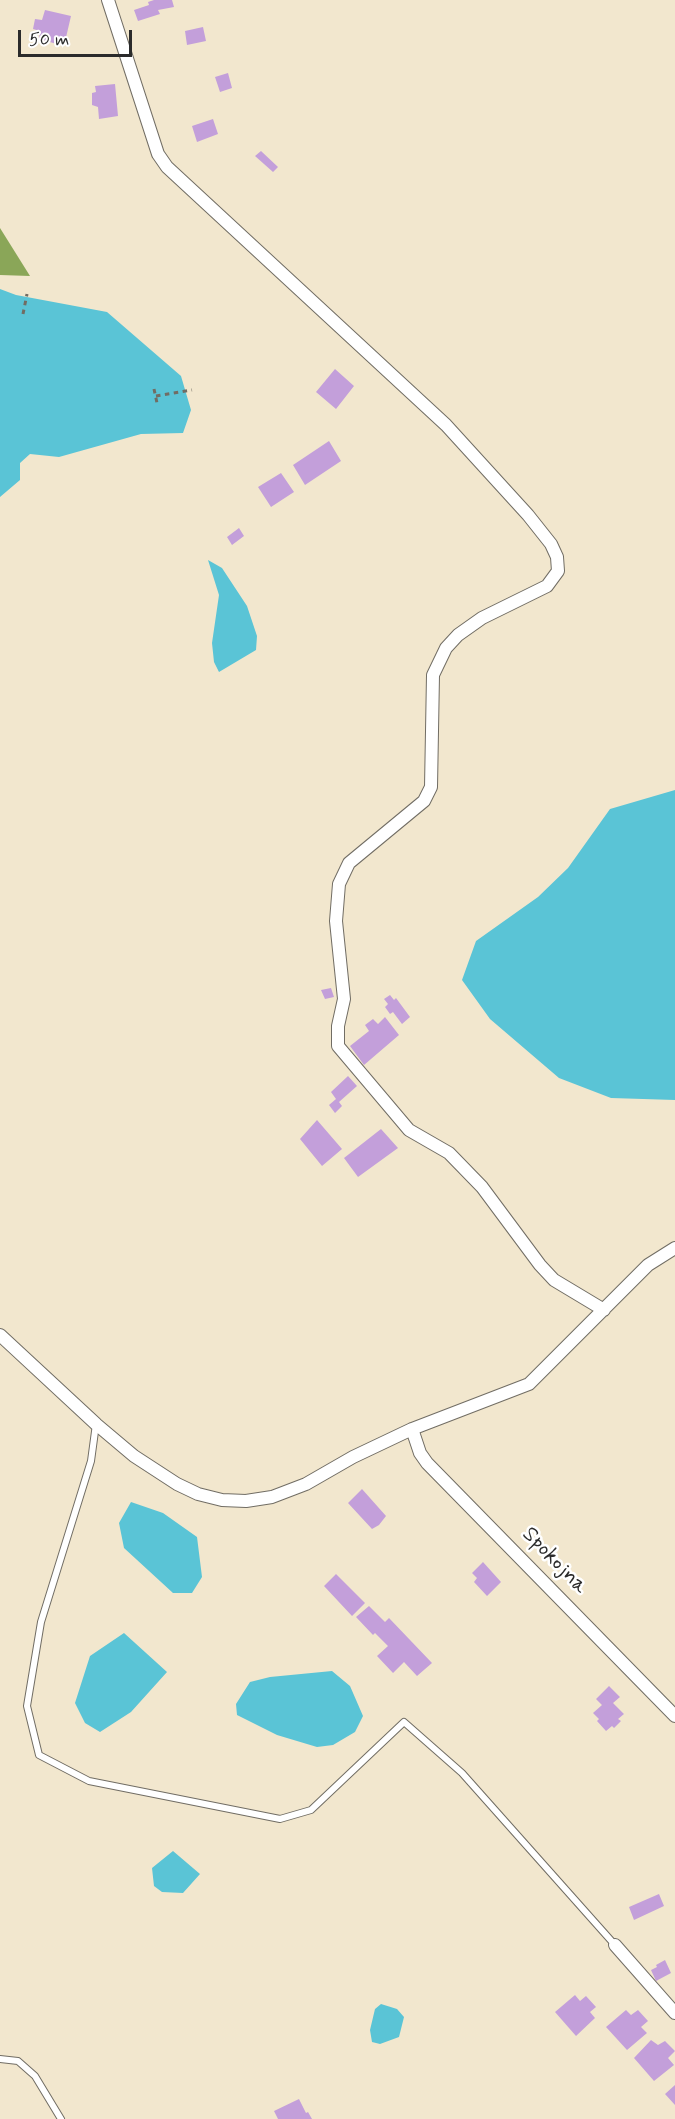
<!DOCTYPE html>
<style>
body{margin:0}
#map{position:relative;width:675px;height:2119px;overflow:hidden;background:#f2e7ce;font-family:Mynerve,sans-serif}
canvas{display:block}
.scale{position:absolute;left:18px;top:30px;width:114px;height:27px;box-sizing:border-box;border:3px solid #2b2b2b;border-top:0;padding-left:8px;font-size:18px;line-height:21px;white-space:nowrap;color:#2b2b2b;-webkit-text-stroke:4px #fff;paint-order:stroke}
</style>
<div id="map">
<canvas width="675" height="2119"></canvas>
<div class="scale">50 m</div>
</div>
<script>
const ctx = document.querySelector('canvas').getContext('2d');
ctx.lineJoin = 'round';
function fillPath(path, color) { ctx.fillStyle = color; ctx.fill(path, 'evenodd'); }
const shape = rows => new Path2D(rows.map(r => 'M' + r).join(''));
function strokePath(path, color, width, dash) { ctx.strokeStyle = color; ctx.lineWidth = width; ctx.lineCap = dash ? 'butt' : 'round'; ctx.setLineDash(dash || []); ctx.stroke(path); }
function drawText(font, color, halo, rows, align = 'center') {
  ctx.font = font + ' Mynerve,sans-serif'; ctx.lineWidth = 5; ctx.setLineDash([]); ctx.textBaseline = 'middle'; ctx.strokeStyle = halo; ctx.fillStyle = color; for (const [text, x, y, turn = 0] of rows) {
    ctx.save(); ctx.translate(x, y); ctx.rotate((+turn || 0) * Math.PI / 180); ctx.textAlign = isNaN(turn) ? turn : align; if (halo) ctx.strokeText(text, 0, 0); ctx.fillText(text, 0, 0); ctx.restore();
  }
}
const forest = shape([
 [0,228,30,276,0,275]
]);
const water = shape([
 [0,289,16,295,107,312,181,376,191,410,183,433,141,434,59,457,30,454,20,463,20,480,0,497],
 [208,560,222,568,247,606,257,636,256,650,219,672,214,662,212,643,219,595],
 [675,790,675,1100,611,1098,559,1078,490,1019,462,980,476,941,538,897,568,868,610,809],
 [131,1502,163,1513,197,1537,202,1577,192,1593,173,1593,124,1548,119,1523],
 [124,1633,167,1672,131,1712,100,1732,85,1723,75,1703,90,1656],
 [332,1671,350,1686,363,1716,355,1732,333,1745,317,1747,277,1735,237,1715,236,1704,250,1682,270,1677],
 [173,1851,200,1874,183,1893,162,1892,154,1886,152,1868],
 [381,2004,397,2009,404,2017,399,2037,380,2044,372,2042,370,2030,375,2009]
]);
const building = shape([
 [154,0,172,0,174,7,158,10,160,14,138,21,134,10,149,5,148,2],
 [45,10,71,16,64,46,39,39,40,31,33,29,35,19,42,20],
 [203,27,206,41,187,45,185,31],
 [228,73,232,88,220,92,215,77],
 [115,84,118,116,99,119,98,107,92,105,92,93,96,92,95,86],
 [213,119,218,134,197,142,192,126],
 [261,151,278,167,273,172,255,156],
 [335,369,354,386,336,409,316,392],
 [329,441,341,461,305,485,293,465],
 [281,473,294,492,271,507,258,487],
 [239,528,244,536,232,545,227,537],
 [331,988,334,997,325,999,321,990],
 [390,995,394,1000,396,998,410,1017,402,1024,393,1012,390,1014,385,1007,388,1004,384,999],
 [385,1017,399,1035,364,1065,350,1046,369,1031,365,1025,373,1019,378,1024],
 [348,1076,357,1086,339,1102,342,1106,335,1113,329,1105,336,1099,331,1092],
 [317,1120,342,1149,322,1166,300,1139],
 [381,1129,398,1148,358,1177,344,1158],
 [362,1489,386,1516,379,1525,372,1529,348,1503],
 [483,1562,501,1582,487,1596,474,1582,477,1578,472,1573],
 [336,1574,365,1603,352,1616,324,1586],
 [369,1606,385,1622,389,1618,432,1663,417,1676,404,1662,393,1673,377,1656,388,1646,375,1633,373,1635,356,1617],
 [609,1686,620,1697,613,1703,624,1714,618,1719,621,1721,614,1728,612,1726,606,1731,597,1721,599,1719,593,1713,602,1705,596,1699],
 [659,1894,664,1906,634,1920,629,1907],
 [665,1960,671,1973,656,1981,651,1970,657,1967,656,1965],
 [575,1995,580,2001,586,1996,596,2007,590,2012,595,2018,576,2036,555,2012],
 [626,2010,631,2015,638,2010,648,2021,641,2027,647,2033,627,2050,606,2027],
 [651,2040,658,2045,665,2041,675,2051,668,2058,674,2065,654,2081,634,2058],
 [675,2085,675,2105,665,2094],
 [299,2099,306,2113,308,2112,312,2119,278,2119,274,2111]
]);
const path = shape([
 [23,314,27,294],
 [154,389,157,403],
 [156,396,192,390]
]);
const lane = shape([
 [96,1424,91,1461,41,1622,27,1706,39,1755,89,1781,280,1819,311,1810,404,1722,462,1773,615,1945],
 [0,2059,18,2061,35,2076,61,2119]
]);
const street = shape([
 [108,0,158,154,167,167,446,425,528,515,551,544,557,557,558,571,547,586,482,618,458,635,446,648,433,675,431,787,424,801,349,863,339,884,336,921,344,999,338,1026,338,1046,409,1130,449,1153,482,1187,540,1265,554,1280,604,1310],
 [0,1335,96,1424,134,1456,177,1484,198,1494,222,1500,246,1501,272,1497,306,1484,353,1457,412,1429,529,1384,648,1265,675,1248],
 [412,1429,420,1453,427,1463,675,1716],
 [615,1945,675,2013]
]);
const streetNames = [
 ["Spokojna",554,1561,46]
];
fillPath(forest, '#8aa658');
fillPath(water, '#5ac4d6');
fillPath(building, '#c39fda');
strokePath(lane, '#716d64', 8);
strokePath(street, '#716d64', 14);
strokePath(path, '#716d64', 3, [4.5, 4.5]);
strokePath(lane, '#fff', 6);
strokePath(street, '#fff', 12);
drawText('22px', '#2b2b2b', '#fff', streetNames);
</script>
